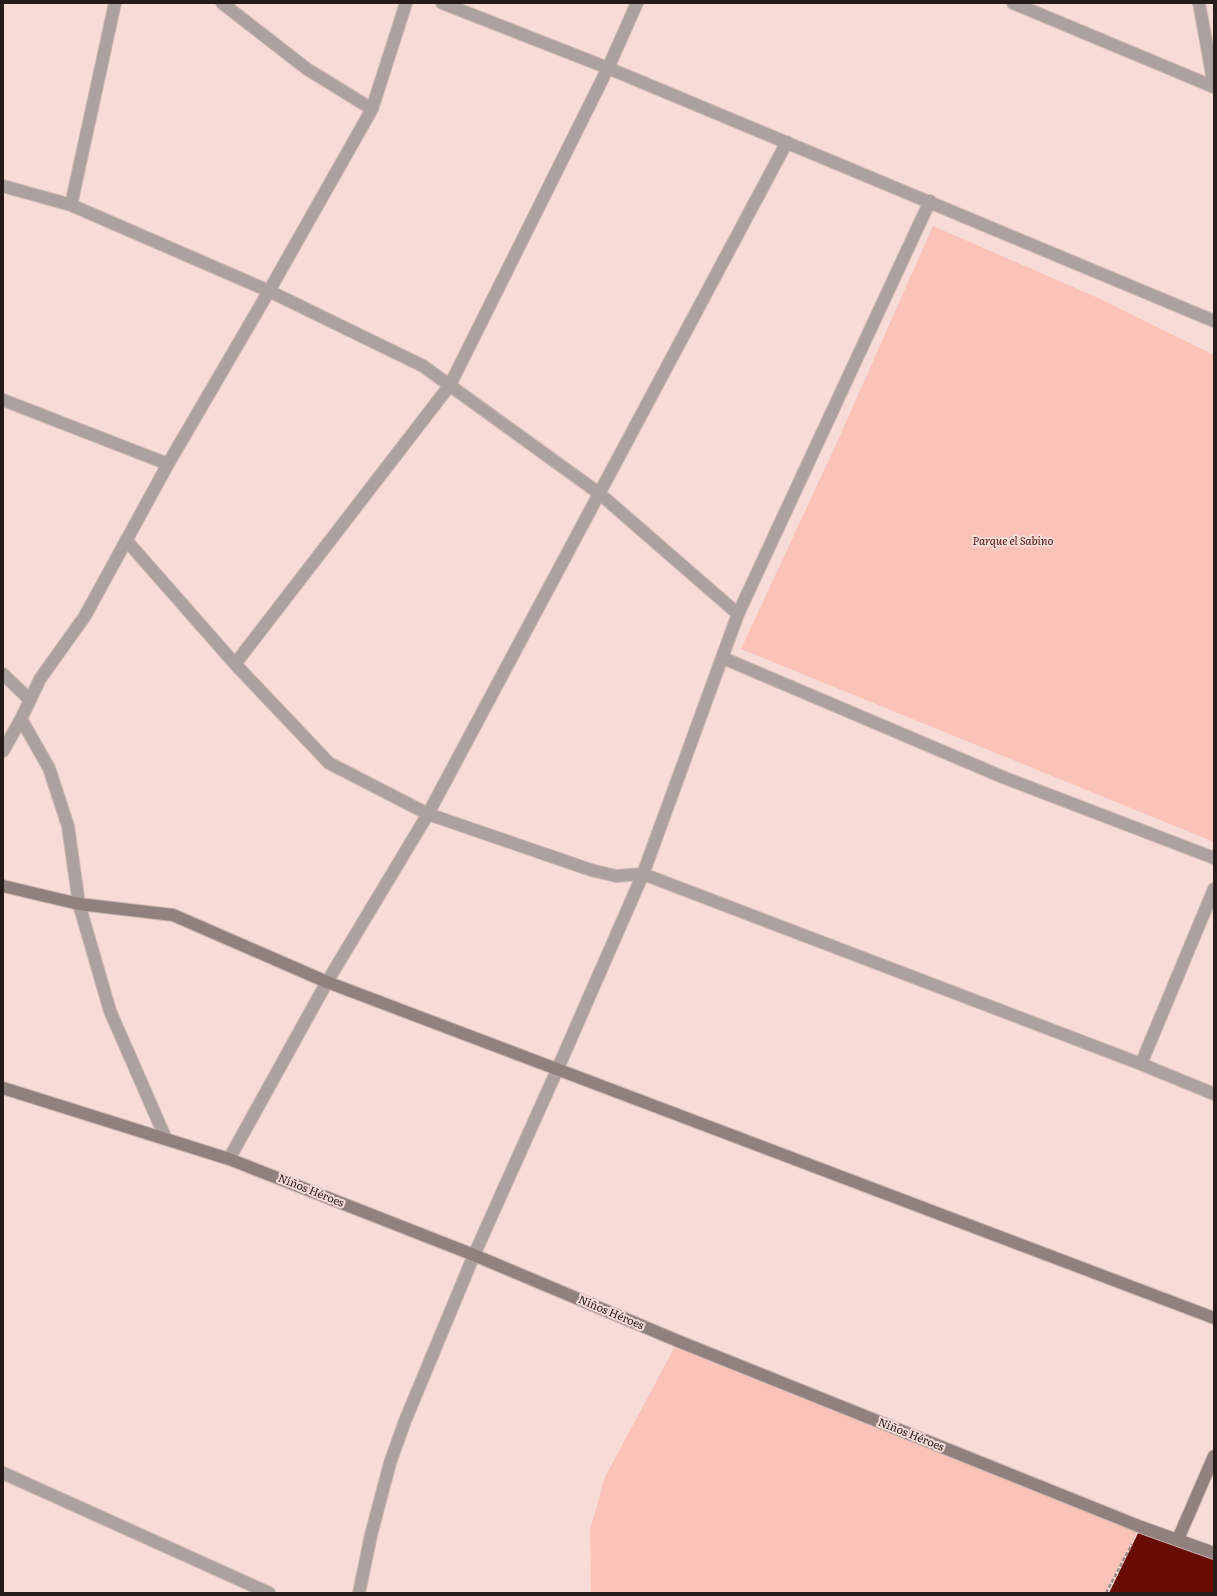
<!DOCTYPE html>
<meta charset="utf-8">
<style>
body{margin:0}
#map{position:relative;width:1217px;height:1596px;overflow:hidden;background:#f6dbd6;font-family:Literata,serif}
canvas{display:block}
.frame{position:absolute;inset:0;border:4px solid #251c1a;pointer-events:none}
</style>
<div id="map">
<canvas width="1217" height="1596"></canvas>
<div class="frame"></div>
</div>
<script>
const ctx = document.querySelector('canvas').getContext('2d');
ctx.lineJoin = 'round';
function fillPath(path, color) { ctx.fillStyle = color; ctx.fill(path, 'evenodd'); }
const shape = rows => new Path2D(rows.map(r => 'M' + r).join(''));
function strokePath(path, color, width, dash) { ctx.strokeStyle = color; ctx.lineWidth = width; ctx.lineCap = dash ? 'butt' : 'round'; ctx.setLineDash(dash || []); ctx.stroke(path); }
function drawText(font, color, halo, rows, align = 'center') {
  ctx.font = font + ' Literata,serif'; ctx.lineWidth = 4; ctx.setLineDash([]); ctx.textBaseline = 'middle'; ctx.strokeStyle = halo; ctx.fillStyle = color; for (const [text, x, y, turn = 0] of rows) {
    ctx.save(); ctx.translate(x, y); ctx.rotate((+turn || 0) * Math.PI / 180); ctx.textAlign = isNaN(turn) ? turn : align; if (halo) ctx.strokeText(text, 0, 0); ctx.fillText(text, 0, 0); ctx.restore();
  }
}
const green = shape([
 [933,226,1096,297,1214,355,1214,842,741,649,839,438],
 [678,1341,1140,1527,1105,1593,591,1593,590,1530,605,1477]
]);
const building = shape([
 [1141,1527,1214,1555,1214,1593,1109,1593]
]);
const path = shape([
 [1106,1593,1132,1544]
]);
const minor = shape([
 [115,3,71,205,269,291,423,366,600,494,738,614],
 [222,3,307,69,372,109],
 [442,3,608,68,1214,321],
 [1013,3,1214,87],
 [1199,3,1214,85],
 [3,186,71,205],
 [3,400,168,464],
 [126,540,235,664,329,763,428,814,591,870,616,876,643,874,1141,1064,1214,1094],
 [723,658,1005,778,1214,858],
 [235,664,450,385,608,68,637,3],
 [3,674,30,700],
 [21,719,49,768,68,826,79,904,110,1011,166,1139],
 [3,751,21,719,40,679,85,616,168,464,269,291,372,109,406,3],
 [1141,1064,1214,889],
 [558,1068,643,874,738,614,930,201],
 [229,1159,327,982,428,814,787,142],
 [3,1473,269,1593]
]);
const tertiary = shape([
 [359,1593,371,1535,390,1463,405,1421,474,1255,558,1068]
]);
const secondary = shape([
 [3,886,79,904,173,915,327,982,1214,1318],
 [3,1088,229,1159,474,1255,678,1341,1141,1527,1214,1553],
 [1178,1539,1214,1456]
]);
const parkNames = [
 ["Parque el Sabino",1013,542]
];
const streetNames = [
 ["Niños Héroes",311,1191,22],
 ["Niños Héroes",611,1313,23],
 ["Niños Héroes",911,1435,22]
];
fillPath(green, '#fbc3b8');
fillPath(building, '#680c02');
strokePath(minor, '#d0b9b4', 14);
strokePath(tertiary, '#d0b9b4', 14);
strokePath(secondary, '#d0b9b4', 14);
strokePath(path, '#9d8a86', 2.5, [4, 2]);
strokePath(minor, '#aca19e', 12);
strokePath(tertiary, '#aca19e', 12);
strokePath(secondary, '#91817e', 12);
drawText('italic 11px', '#54160d', '#f6dbd6', parkNames);
drawText('11px', '#251c1a', '#f6dbd6', streetNames);
</script>
